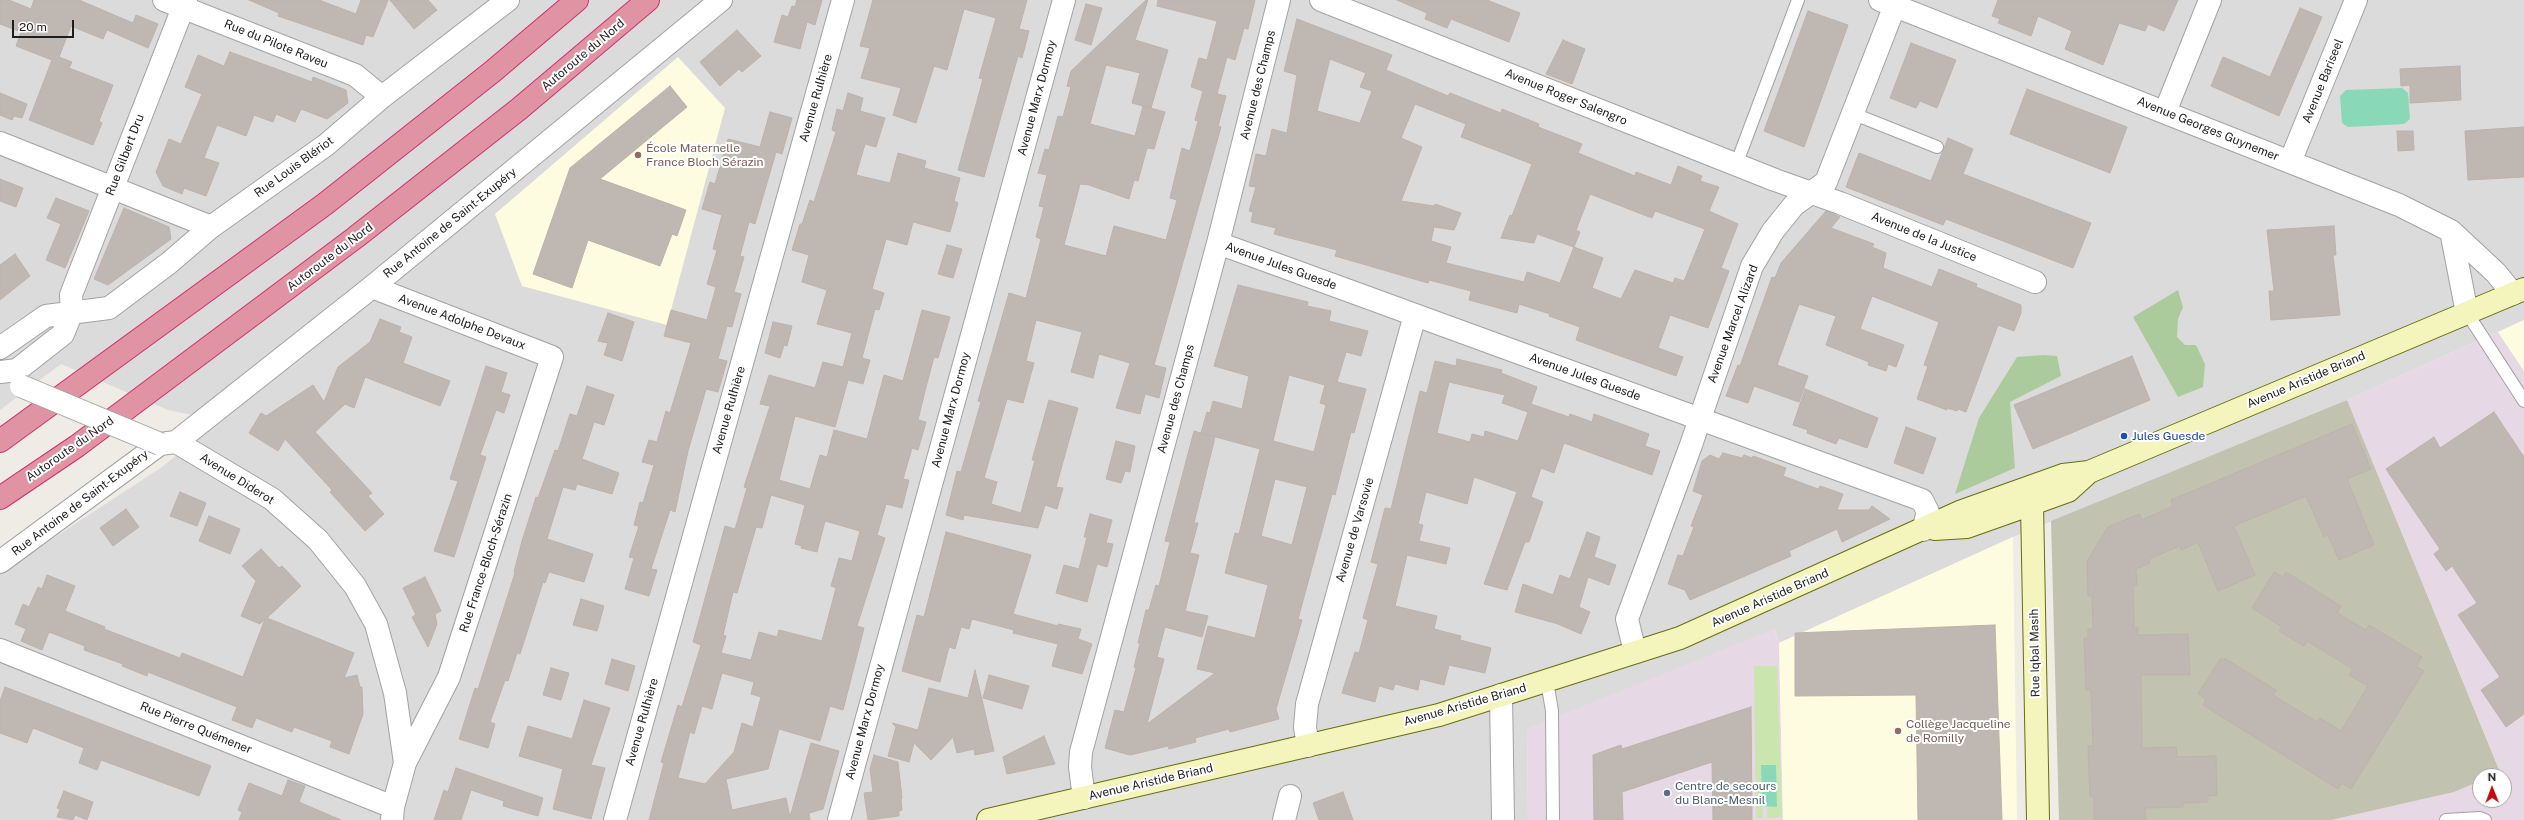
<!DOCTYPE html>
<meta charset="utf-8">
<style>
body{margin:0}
#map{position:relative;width:2524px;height:820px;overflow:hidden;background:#efebe5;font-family:"Public Sans",sans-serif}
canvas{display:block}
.north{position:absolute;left:2472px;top:768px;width:40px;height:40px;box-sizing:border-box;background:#fff;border:1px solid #a5a5a5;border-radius:50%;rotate:359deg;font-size:11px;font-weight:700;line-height:16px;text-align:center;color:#1e1e1e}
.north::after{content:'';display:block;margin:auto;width:14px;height:18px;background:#be0f14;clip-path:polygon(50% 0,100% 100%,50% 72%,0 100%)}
.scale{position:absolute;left:12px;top:20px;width:62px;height:18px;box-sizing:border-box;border:2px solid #1e1e1e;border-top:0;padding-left:5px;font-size:12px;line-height:14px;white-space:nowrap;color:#1e1e1e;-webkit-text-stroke:3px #fff;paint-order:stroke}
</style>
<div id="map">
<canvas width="2524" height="820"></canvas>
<div class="north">N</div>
<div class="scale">20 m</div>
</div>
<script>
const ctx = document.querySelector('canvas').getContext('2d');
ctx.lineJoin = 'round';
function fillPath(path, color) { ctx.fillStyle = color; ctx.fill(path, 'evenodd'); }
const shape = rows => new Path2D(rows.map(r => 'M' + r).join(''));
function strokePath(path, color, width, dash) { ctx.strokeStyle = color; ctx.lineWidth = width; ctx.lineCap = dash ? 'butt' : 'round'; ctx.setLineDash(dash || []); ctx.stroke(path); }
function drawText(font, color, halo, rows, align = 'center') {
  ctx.font = font + ' "Public Sans",sans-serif'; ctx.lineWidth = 4; ctx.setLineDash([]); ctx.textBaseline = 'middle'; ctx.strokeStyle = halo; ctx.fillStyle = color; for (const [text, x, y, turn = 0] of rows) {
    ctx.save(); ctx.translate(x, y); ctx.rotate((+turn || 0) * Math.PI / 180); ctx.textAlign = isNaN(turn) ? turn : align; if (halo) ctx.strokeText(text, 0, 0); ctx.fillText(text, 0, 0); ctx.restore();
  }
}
const residential = shape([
 [0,0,2524,0,2524,320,2347,400,2013,537,1779,643,1775,630,1527,729,1528,820,0,820,0,573,159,469,222,421,168,410,61,364,0,410]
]);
const industrial = shape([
 [2498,332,2524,371,2524,820,2331,820,2454,792,2480,781,2480,800,2504,800,2504,776,2490,776,2500,771,2347,400],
 [1774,629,1779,643,1783,820,1528,820,1527,729]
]);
const education = shape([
 [678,57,725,108,667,325,522,286,495,214],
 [2524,320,2524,371,2498,332],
 [2013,537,2017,820,1783,820,1779,643]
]);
const construction = shape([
 [2347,400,2500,772,2490,776,2480,776,2480,781,2454,792,2331,820,2059,820,2051,521]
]);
const grass = shape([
 [1754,666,1777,666,1782,817,1767,818,1767,806,1777,807,1776,765,1761,765,1763,818,1756,818]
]);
const forest = shape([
 [2178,290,2183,307,2178,319,2177,337,2185,345,2196,345,2205,364,2203,387,2178,397,2133,317],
 [2043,355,2057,356,2061,376,2010,402,2015,468,1955,494,1979,418,2017,357]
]);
const pitch = shape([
 [2402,88,2408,93,2410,119,2404,124,2348,127,2342,123,2340,96,2346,90],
 [1761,765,1776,765,1777,807,1762,806]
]);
const building = shape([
 [0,0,9,0,31,9,34,0,79,0,133,23,136,15,158,24,148,48,107,30,103,39,71,26,59,57,72,62,69,68,113,85,99,121,102,123,93,145,29,120,52,60,16,46,21,32,0,24,0,0],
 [249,0,319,0,356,14,361,0,388,0,373,37,366,35,363,45,278,16,279,13,249,0],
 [390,0,428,0,437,10,414,29,390,0],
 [797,0,822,0,815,25,807,22,800,49,774,42,782,15,788,17,792,6,795,7,797,0],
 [873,0,1027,0,1019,29,1029,31,1022,58,1018,56,984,177,958,170,983,79,979,78,996,18,964,9,947,70,934,66,916,123,893,115,901,88,861,78,870,48,860,46,873,0],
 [1146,0,1148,0,1135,40,1168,50,1151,108,1132,103,1140,73,1106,65,1090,124,1135,136,1143,106,1165,112,1154,149,1147,148,1138,181,1134,180,1129,199,1089,185,1080,184,1064,245,1106,256,1114,226,1166,240,1177,200,1170,198,1182,148,1190,151,1198,121,1195,120,1203,91,1191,87,1199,58,1207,60,1217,21,1157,6,1158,0,1255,0,1248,29,1244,28,1235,60,1227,57,1217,94,1226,96,1218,126,1221,127,1154,365,1166,368,1159,398,1145,394,1140,414,1116,408,1130,363,1099,354,1093,378,1071,372,1082,332,1036,320,1026,361,1034,363,1023,403,1007,399,984,478,997,482,991,504,1021,513,1035,460,1032,460,1049,400,1078,408,1056,487,1063,488,1057,509,1045,505,1038,528,964,515,963,520,946,515,957,471,961,472,981,402,978,401,1009,293,1026,298,1041,239,1036,237,1044,207,1039,206,1047,175,1038,173,1045,149,1049,150,1058,116,1063,117,1071,87,1067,86,1071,71,1146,0],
 [1397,0,1487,0,1520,13,1509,42,1451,19,1447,28,1425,19,1427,13,1397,0],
 [1998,0,2178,0,2164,31,2148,24,2145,31,2119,23,2103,65,2065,49,2072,31,2038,16,2031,36,1998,23,2000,19,1992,16,1998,0],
 [1086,4,1102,8,1091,45,1075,40,1086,4],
 [2300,8,2322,17,2279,116,2211,86,2223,57,2270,77,2300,8],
 [1808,11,1848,25,1804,147,1764,131,1808,11],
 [1297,19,1392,55,1386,70,1448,96,1450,93,1501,113,1502,109,1539,124,1538,127,1582,144,1578,153,1635,176,1636,172,1671,185,1678,166,1702,176,1700,181,1719,187,1709,211,1738,224,1721,268,1729,271,1708,328,1670,315,1658,348,1683,357,1676,376,1576,340,1580,327,1549,316,1550,314,1519,304,1517,313,1469,300,1471,291,1429,280,1428,283,1335,256,1337,250,1274,234,1276,228,1251,222,1253,212,1249,211,1256,187,1249,186,1256,154,1266,156,1272,129,1287,133,1297,75,1284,71,1297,19],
 [1330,59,1366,73,1360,87,1372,91,1360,123,1317,111,1330,59],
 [1415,104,1466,124,1461,137,1532,164,1512,216,1510,215,1501,238,1534,243,1537,234,1574,247,1580,232,1576,230,1590,194,1652,218,1655,211,1705,229,1684,281,1675,278,1673,283,1635,270,1621,299,1592,288,1603,258,1574,247,1560,283,1527,272,1524,282,1446,263,1451,247,1431,241,1434,227,1454,230,1461,213,1435,204,1434,206,1401,201,1422,147,1401,138,1415,104],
 [737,30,761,56,742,72,739,69,720,86,700,62,737,30],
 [1563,40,1585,49,1572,84,1546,74,1563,40],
 [1911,43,1956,60,1937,108,1920,101,1916,108,1890,98,1911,43],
 [230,52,312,82,313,77,346,90,348,103,327,119,301,109,295,122,276,114,273,122,254,115,246,136,217,125,204,158,219,163,206,196,184,188,182,194,163,186,156,172,169,139,181,144,202,94,185,87,198,55,224,66,230,52],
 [2460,66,2461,100,2410,103,2410,85,2401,86,2400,69,2460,66],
 [670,86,687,107,600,179,686,210,677,236,672,234,660,266,588,240,572,288,533,274,570,168,670,86],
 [2027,89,2127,127,2110,173,2010,134,2027,89],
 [0,93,27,104,22,118,14,116,12,120,0,115,0,93],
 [848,93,863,98,860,111,885,118,876,147,865,144,856,175,890,183,898,153,926,161,924,168,960,178,954,201,958,203,950,232,913,222,907,245,886,239,872,289,884,293,879,310,875,309,862,358,870,360,863,384,848,380,835,427,795,416,779,480,810,489,820,455,827,457,834,430,867,439,884,375,903,381,922,310,950,317,938,358,934,357,926,387,918,420,926,422,918,450,912,448,903,479,909,480,902,508,886,504,877,535,885,538,857,626,864,628,843,710,830,706,820,741,779,729,768,769,726,779,732,810,786,798,790,817,811,743,839,751,823,809,809,813,810,820,649,820,664,763,661,762,667,742,678,705,682,707,701,645,693,642,725,526,735,529,747,488,744,487,770,406,760,404,769,375,815,388,823,362,843,367,852,333,817,324,827,290,802,282,809,255,792,250,800,224,802,224,810,200,814,202,836,132,832,130,837,109,843,111,848,93],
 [771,495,805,505,795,544,802,546,801,548,817,552,825,521,860,531,852,561,839,558,831,586,836,588,822,641,779,630,777,637,759,632,751,660,721,653,726,636,723,635,733,592,737,593,756,527,762,528,771,495],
 [722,673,754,682,751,694,761,697,753,727,742,723,734,752,705,784,678,778,690,732,694,734,702,706,712,709,722,673],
 [770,112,792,118,782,154,776,152,755,224,749,222,740,256,744,257,734,292,741,294,732,327,727,326,718,359,727,361,718,392,706,389,688,451,675,512,670,510,651,569,657,570,649,596,625,589,634,558,629,557,639,526,634,525,640,502,643,503,654,465,642,462,649,440,657,442,666,411,670,413,691,343,664,336,671,310,707,320,716,287,707,284,717,250,713,249,722,215,702,209,710,182,715,184,728,139,760,147,770,112],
 [2524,127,2524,177,2468,180,2465,131,2524,127],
 [2397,131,2413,131,2414,150,2398,151,2397,131],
 [1948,138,1973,149,1963,174,2091,223,2073,268,1946,219,1943,225,1846,187,1859,153,1931,181,1948,138],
 [0,179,23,188,16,207,0,201,0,179],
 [56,198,89,211,65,268,46,260,61,224,47,218,56,198],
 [124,208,169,227,171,239,108,285,94,279,124,208],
 [1826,211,1840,217,1831,228,1874,244,1872,247,1886,253,1883,268,1932,287,1939,269,1977,284,1976,287,2021,305,2021,313,2014,331,1998,325,1966,412,1958,409,1957,411,1947,408,1947,410,1917,399,1928,366,1924,365,1939,322,1872,296,1860,329,1904,345,1896,367,1888,364,1886,371,1868,365,1869,362,1826,345,1836,316,1799,304,1777,365,1808,376,1799,402,1754,386,1748,403,1726,396,1738,365,1740,366,1772,277,1775,278,1781,263,1826,211],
 [2334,226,2336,255,2333,255,2340,315,2271,320,2269,291,2274,291,2267,230,2334,226],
 [947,245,962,249,953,278,938,274,947,245],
 [15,254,30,276,0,300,0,265,15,254],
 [1238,285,1308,302,1307,306,1331,311,1329,321,1368,331,1361,356,1346,352,1337,382,1366,389,1354,433,1351,432,1335,495,1332,494,1298,619,1302,620,1276,709,1279,719,1230,732,1229,729,1195,738,1196,742,1169,749,1168,746,1130,755,1105,748,1115,710,1124,712,1136,668,1134,667,1140,643,1138,643,1146,610,1149,610,1156,585,1159,586,1170,542,1165,541,1194,431,1215,437,1194,523,1198,523,1190,553,1199,555,1185,611,1208,616,1202,637,1165,627,1157,657,1164,659,1147,724,1215,673,1197,669,1208,626,1255,638,1268,585,1225,573,1235,533,1239,534,1260,449,1201,433,1207,412,1210,413,1213,401,1242,409,1249,376,1214,366,1238,285],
 [1289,375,1325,385,1320,403,1326,405,1314,452,1273,441,1289,375],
 [1275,479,1307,487,1292,545,1261,536,1275,479],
 [608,313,634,322,622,361,604,355,608,343,598,341,608,313],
 [380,319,401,327,399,332,412,337,403,363,450,381,440,406,365,377,354,408,345,404,315,432,372,493,368,496,384,514,365,531,330,492,332,490,285,439,278,451,249,433,261,413,266,416,313,385,324,402,338,367,370,342,380,319],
 [773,322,792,326,787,346,784,345,780,358,765,353,773,322],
 [2132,356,2150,400,2033,449,2014,405,2132,356],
 [1457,359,1502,370,1501,373,1537,387,1531,404,1569,417,1570,414,1592,422,1594,414,1649,434,1645,446,1660,451,1652,475,1564,443,1554,473,1541,468,1531,497,1543,502,1529,542,1525,542,1507,590,1484,584,1517,492,1474,477,1467,504,1426,492,1418,524,1423,525,1419,541,1450,548,1446,564,1407,555,1395,606,1437,616,1434,629,1461,636,1460,640,1491,648,1485,673,1449,665,1444,685,1420,679,1418,690,1395,684,1393,690,1379,686,1375,702,1342,693,1355,652,1359,653,1368,620,1363,618,1378,564,1371,562,1385,508,1391,509,1420,391,1427,393,1435,361,1456,366,1457,359],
 [1449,382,1505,395,1502,403,1528,412,1518,441,1485,431,1484,437,1472,434,1470,442,1437,433,1449,382],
 [486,366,507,373,501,392,510,395,504,413,496,410,480,455,486,457,454,557,434,551,458,481,450,479,486,366],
 [587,386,614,395,604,425,594,422,582,459,619,473,612,494,577,484,575,490,563,487,547,539,593,554,584,582,549,572,545,583,543,582,520,654,517,653,508,681,505,680,490,722,495,724,488,748,459,739,475,688,478,689,515,573,514,572,522,541,536,497,538,498,555,450,558,451,570,414,577,416,587,386],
 [1805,389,1878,418,1867,448,1839,438,1836,444,1807,433,1808,430,1793,425,1805,389],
 [2494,412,2524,457,2524,714,2506,727,2481,690,2500,677,2458,615,2477,603,2452,566,2446,571,2434,554,2440,549,2386,469,2434,437,2440,448,2494,412],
 [2352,424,2371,469,2347,479,2374,545,2339,560,2328,535,2324,537,2306,496,2234,526,2255,575,2218,591,2198,542,2181,550,2180,546,2149,559,2150,563,2136,569,2137,585,2133,585,2134,627,2138,627,2138,635,2188,634,2190,675,2141,675,2142,748,2176,747,2177,757,2216,756,2217,795,2208,796,2208,802,2183,803,2183,807,2145,808,2146,820,2094,820,2094,797,2090,797,2088,746,2093,746,2091,690,2086,690,2084,638,2088,638,2088,629,2093,629,2092,596,2088,596,2087,561,2108,527,2139,514,2142,520,2173,506,2171,500,2352,424],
 [1906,427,1936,438,1923,474,1894,463,1906,427],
 [1116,441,1135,446,1130,472,1125,471,1121,483,1106,479,1116,441],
 [1723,453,1742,458,1744,455,1752,458,1753,456,1786,468,1783,476,1818,489,1820,486,1843,494,1837,510,1869,510,1872,506,1890,519,1842,542,1837,529,1789,551,1791,556,1690,600,1685,590,1668,584,1678,555,1683,556,1694,527,1691,526,1703,495,1693,491,1702,461,1710,455,1719,459,1723,453],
 [180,492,206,503,197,526,170,516,180,492],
 [126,509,139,527,113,546,100,528,126,509],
 [1090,514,1112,520,1106,543,1113,544,1107,567,1097,564,1087,602,1056,593,1064,565,1079,569,1087,537,1084,537,1090,514],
 [209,516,240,529,230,554,199,541,209,516],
 [946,532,1031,555,1013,614,1058,626,1058,624,1081,629,1078,639,1092,644,1082,674,1052,666,1058,644,1013,633,1014,630,972,619,969,629,961,627,955,649,949,647,940,682,902,671,917,615,924,617,946,532],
 [1587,532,1600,537,1594,557,1616,565,1609,585,1588,577,1579,607,1590,612,1581,634,1558,624,1515,612,1523,584,1553,595,1560,575,1570,579,1587,532],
 [261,549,279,568,282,566,301,586,267,618,354,653,344,678,357,675,360,687,362,687,363,714,349,754,330,747,332,741,294,727,292,732,256,718,252,728,232,720,237,707,148,672,147,676,122,666,123,664,84,650,85,646,49,632,42,650,21,641,26,629,15,624,23,604,29,607,38,587,42,589,47,575,75,586,65,611,105,627,104,629,180,658,182,653,243,677,265,619,260,624,241,616,256,581,242,566,261,549],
 [2274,572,2283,577,2286,572,2341,606,2337,613,2366,630,2369,625,2422,657,2416,666,2424,671,2351,789,2342,783,2338,789,2203,705,2206,699,2198,694,2220,659,2226,659,2276,690,2273,695,2317,722,2320,718,2341,731,2368,686,2349,675,2353,669,2307,641,2304,646,2279,631,2282,627,2252,608,2274,572],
 [425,577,441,611,435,614,437,624,428,647,412,617,416,615,403,588,425,577],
 [581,599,604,606,597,631,573,625,581,599],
 [1995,625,2002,820,1918,820,1916,695,1795,696,1795,633,1995,625],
 [612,659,635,666,628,691,605,684,612,659],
 [551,668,569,673,561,700,543,695,551,668],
 [975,670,994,751,975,755,974,749,957,753,953,737,931,760,914,743,909,762,888,756,896,727,892,723,918,730,929,688,968,698,975,670],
 [989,675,1029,686,1022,709,983,698,989,675],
 [5,687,211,766,199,796,101,760,97,770,79,763,84,748,33,728,27,743,0,733,0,701,5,687],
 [584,700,610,708,591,765,605,768,591,819,553,809,563,769,519,756,528,726,572,739,584,700],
 [1751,707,1752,820,1713,820,1712,762,1622,792,1623,820,1594,820,1593,755,1621,745,1622,749,1751,707],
 [1044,736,1055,764,1007,774,1003,757,1044,736],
 [874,755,898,762,902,798,901,799,902,810,899,811,899,816,868,820,864,793,873,792,870,769,874,755],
 [456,768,543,798,538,816,503,806,504,801,471,790,461,820,434,820,444,790,448,792,456,768],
 [288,780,305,786,299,802,341,820,239,820,242,812,238,810,249,783,282,796,288,780],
 [64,791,93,802,87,820,75,815,73,820,57,817,60,809,57,808,64,791],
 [1343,792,1353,820,1319,820,1313,803,1343,792]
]);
const lane = shape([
 [1854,114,1937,147],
 [1736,165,1798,0],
 [2467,313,2524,401],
 [1547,681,1552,711,1553,820],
 [2446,820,2480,818,2485,820]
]);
const street = shape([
 [164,0,355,75,382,97],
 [1321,0,1775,180,1840,203,2035,282],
 [1880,0,2399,205,2451,231,2496,273,2513,294],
 [2165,112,2210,0],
 [0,143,211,227],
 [2290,162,2356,0],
 [2451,231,2467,313],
 [1218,243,1922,500,1928,512,1923,530],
 [372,287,552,357,449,677,405,763],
 [0,348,46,316,109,308,169,263,211,227,326,145,382,97,508,0],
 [0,372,17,370,63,334,72,312,71,295,186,0],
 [176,442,372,287,721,0],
 [0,562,160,444,176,442,272,499,318,540,355,586,376,624,395,693,405,763,393,807,392,820],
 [0,650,393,807],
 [1635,652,1627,619,1691,445,1752,266,1773,231,1794,205,1826,182,1897,0],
 [1501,695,1503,820],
 [1308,746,1305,727,1307,704,1415,315],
 [1084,798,1080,767,1081,752,1218,243,1279,0],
 [615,820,843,0],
 [839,820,1064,0],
 [1284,820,1290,796]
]);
const secondary = shape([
 [2033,486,2032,504,2038,820],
 [1934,529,1967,527,2032,504,2068,491,2089,472],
 [988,820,1439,715,1680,638,1962,511,2063,475,2089,472,2524,289]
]);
const highway = shape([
 [0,441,325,204,492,72,577,0],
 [0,498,77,446,356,237,519,109,648,0]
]);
const streetBridge = shape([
 [21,386,160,444]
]);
const markers = [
 [638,155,4,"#8d6e63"],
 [2124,436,4,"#1a4fb4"],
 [1898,731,4,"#8d6e63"],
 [1667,793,4,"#5c6f8a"]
];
const streetNames = [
 ["Rue du Pilote Raveu",276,44,22],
 ["Autoroute du Nord",583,55,-40],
 ["Avenue Bariseel",2323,81,-68],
 ["Avenue des Champs",1258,85,-76],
 ["Avenue Roger Salengro",1566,97,22],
 ["Avenue Rulhière",816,98,-74],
 ["Avenue Marx Dormoy",1037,98,-75],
 ["Avenue Georges Guynemer",2208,129,22],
 ["Rue Gilbert Dru",125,155,-69],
 ["Rue Louis Blériot",294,167,-36],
 ["Rue Antoine de Saint-Exupéry",450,223,-39],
 ["Avenue de la Justice",1924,237,22],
 ["Autoroute du Nord",330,257,-37],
 ["Avenue Jules Guesde",1281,266,20],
 ["Avenue Adolphe Devaux",462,322,21],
 ["Avenue Marcel Alizard",1733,324,-70],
 ["Avenue Jules Guesde",1585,377,20],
 ["Avenue Aristide Briand",2306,380,-23],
 ["Avenue des Champs",1176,399,-75],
 ["Avenue Rulhière",729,410,-74],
 ["Avenue Marx Dormoy",951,410,-75],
 ["Autoroute du Nord",70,449,-35],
 ["Avenue Diderot",237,479,32],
 ["Rue Antoine de Saint-Exupéry",80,503,-37],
 ["Avenue de Varsovie",1355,530,-74],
 ["Rue France-Bloch-Sérazin",486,563,-72],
 ["Avenue Aristide Briand",1770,598,-24],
 ["Rue Iqbal Masih",2035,653,-91],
 ["Avenue Aristide Briand",1465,705,-16],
 ["Avenue Rulhière",642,722,-74],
 ["Avenue Marx Dormoy",865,722,-75],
 ["Rue Pierre Quémener",196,728,22],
 ["Avenue Aristide Briand",1151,782,-13]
];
const educationNames = [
 ["École Maternelle",646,148],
 ["France Bloch Sérazin",646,162],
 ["Collège Jacqueline",1906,724],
 ["de Romilly",1906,738]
];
const transitNames = [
 ["Jules Guesde",2132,436]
];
const serviceNames = [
 ["Centre de secours",1675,786],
 ["du Blanc-Mesnil",1675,800]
];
fillPath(residential, '#dcdbdb');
fillPath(industrial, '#e7d8e5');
fillPath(education, '#fdfce0');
fillPath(construction, '#c2c2b1');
fillPath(grass, '#cbe5af');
fillPath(forest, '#accb9d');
fillPath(pitch, '#89d8b7');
fillPath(building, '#bfb7b2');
strokePath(building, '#bfb2a9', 1);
strokePath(lane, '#a2a2a2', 14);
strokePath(street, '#a2a2a2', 24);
strokePath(secondary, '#666e0d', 24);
strokePath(highway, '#cd316c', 24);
strokePath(lane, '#fff', 12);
strokePath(street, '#fff', 22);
strokePath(secondary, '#f4f5bd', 22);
strokePath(highway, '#e093a3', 22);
strokePath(streetBridge, '#a2a2a2', 24, []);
strokePath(streetBridge, '#fff', 22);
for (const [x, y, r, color] of markers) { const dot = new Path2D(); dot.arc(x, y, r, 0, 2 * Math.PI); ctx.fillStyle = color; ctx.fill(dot); strokePath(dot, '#fff', 1.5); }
drawText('12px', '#1e1e1e', '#fff', streetNames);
drawText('12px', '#785e54', '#fff', educationNames, 'left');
drawText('12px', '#164399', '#fff', transitNames, 'left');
drawText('12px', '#4e5e75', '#fff', serviceNames, 'left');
</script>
